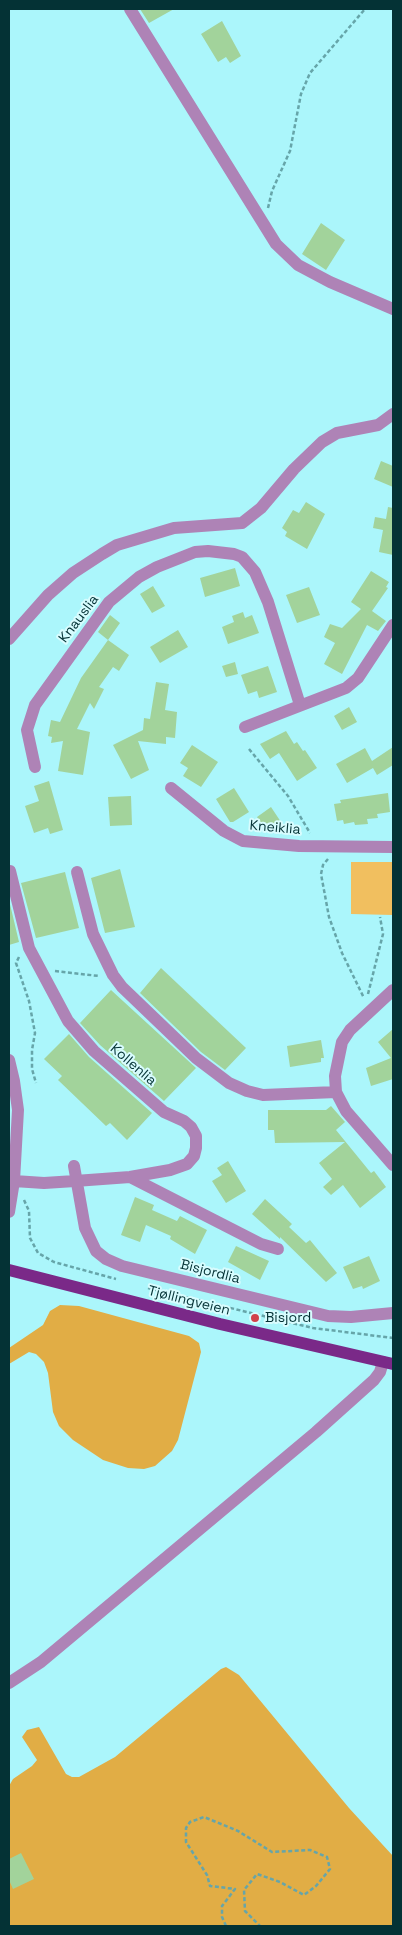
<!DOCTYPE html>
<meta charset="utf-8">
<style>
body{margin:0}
#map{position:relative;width:402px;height:1935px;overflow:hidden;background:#abf6fb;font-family:"Space Grotesk",sans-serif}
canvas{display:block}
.frame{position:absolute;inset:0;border:10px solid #043235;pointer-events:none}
</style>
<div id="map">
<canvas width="402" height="1935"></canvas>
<div class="frame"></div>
</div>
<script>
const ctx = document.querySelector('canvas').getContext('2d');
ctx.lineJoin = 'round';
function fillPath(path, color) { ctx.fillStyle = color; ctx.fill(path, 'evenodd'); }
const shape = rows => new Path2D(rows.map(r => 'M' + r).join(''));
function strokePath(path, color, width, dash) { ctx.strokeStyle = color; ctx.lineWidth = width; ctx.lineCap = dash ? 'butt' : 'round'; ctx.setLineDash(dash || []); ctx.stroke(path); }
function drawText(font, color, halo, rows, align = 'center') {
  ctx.font = font + ' "Space Grotesk",sans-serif'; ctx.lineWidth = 4; ctx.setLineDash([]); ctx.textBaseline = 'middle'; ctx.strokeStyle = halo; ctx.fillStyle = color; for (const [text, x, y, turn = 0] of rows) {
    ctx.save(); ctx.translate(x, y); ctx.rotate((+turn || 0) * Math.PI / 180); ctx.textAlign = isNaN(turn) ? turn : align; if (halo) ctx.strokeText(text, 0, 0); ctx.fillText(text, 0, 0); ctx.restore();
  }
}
const green = shape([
 [351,862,393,862,393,915,351,914]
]);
const forest = shape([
 [60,1305,79,1306,189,1336,199,1343,201,1352,178,1440,172,1451,155,1466,144,1469,128,1468,103,1460,73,1440,59,1426,53,1412,48,1373,44,1362,36,1354,29,1352,9,1364,9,1348,43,1325,50,1311],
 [226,1667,239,1675,349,1808,393,1856,393,1926,9,1926,9,1786,13,1779,32,1766,37,1760,22,1737,27,1730,39,1727,66,1774,72,1777,79,1777,115,1757,221,1669]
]);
const building = shape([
 [140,9,174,9,149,23],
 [222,21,241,56,230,63,226,57,218,62,201,34],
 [321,223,345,240,326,270,302,254],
 [381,461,393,466,393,487,374,479],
 [306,502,325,514,307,549,285,536,287,532,282,528,293,510,299,513],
 [388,507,393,508,393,555,379,552,383,530,373,528,375,517,386,519],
 [235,568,240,586,205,597,200,578],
 [371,571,389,582,386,587,388,588,372,611,386,621,378,631,367,625,342,674,324,664,335,643,324,637,330,624,342,628,361,609,351,602],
 [153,586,165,606,152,613,140,594],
 [309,587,320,615,297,623,286,595],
 [243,612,245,618,252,615,259,633,228,644,222,627,234,622,232,616],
 [110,615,120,623,108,640,98,632],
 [178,630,188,647,160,663,150,647],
 [108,640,129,655,119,671,113,667,99,687,104,689,94,709,90,703,77,729,90,732,83,775,58,771,63,741,51,743,52,737,48,736,51,720,60,722,81,678],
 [235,662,238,674,226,677,222,666],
 [268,666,277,692,259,698,257,691,248,694,241,675],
 [156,682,169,684,165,710,177,712,175,738,166,737,166,744,138,741,149,770,131,779,113,745,143,730,144,718,150,719],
 [349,707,357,722,342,730,334,716],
 [286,731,294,744,297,742,303,751,305,750,317,768,297,781,279,753,270,759,260,744],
 [192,745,218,762,201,787,183,776,188,768,180,763],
 [393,747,393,765,377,775,373,768,347,783,336,764,365,748,372,761],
 [49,781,63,830,50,834,48,828,34,833,25,806,39,801,34,786],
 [234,788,249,812,233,822,230,822,216,799],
 [388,793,390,812,377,814,378,818,367,819,368,824,355,825,354,822,344,824,343,820,337,821,334,804,341,803,340,800],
 [131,796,132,825,110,826,108,797],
 [271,807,281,822,266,832,257,817],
 [120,869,135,927,105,933,91,878],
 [65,872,79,928,36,938,21,883],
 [9,900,19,942,9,945],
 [161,968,246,1048,225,1070,201,1052,140,993],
 [111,990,196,1068,164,1101,100,1045,80,1023],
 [393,1029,393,1079,371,1086,366,1068,391,1058,378,1042],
 [69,1034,89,1057,152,1113,127,1140,110,1123,106,1126,58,1080,62,1076,44,1059],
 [321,1040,324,1058,321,1058,321,1062,290,1067,287,1046],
 [331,1106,345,1122,336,1130,371,1173,374,1171,386,1187,360,1208,343,1185,331,1195,323,1187,332,1179,319,1163,345,1142,275,1143,274,1130,268,1130,268,1110,326,1110],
 [228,1161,246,1191,226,1203,212,1181,222,1175,217,1168],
 [135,1197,154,1205,152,1210,177,1221,180,1216,207,1230,195,1254,170,1239,171,1236,146,1225,140,1242,121,1235],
 [265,1199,292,1224,289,1227,306,1243,310,1240,337,1273,326,1282,280,1237,280,1239,252,1214],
 [236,1246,269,1261,260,1280,228,1262],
 [369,1256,380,1281,363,1289,362,1286,353,1289,343,1267],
 [21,1853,34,1879,13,1889,9,1880,9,1859]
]);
const path = shape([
 [268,208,272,191,290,151,301,94,310,73,365,9],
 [249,749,288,796,310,833],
 [328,859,323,865,321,874,329,917,342,953,364,998],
 [19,957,16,963,29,1001,35,1033,32,1050,32,1069,36,1083],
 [55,971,99,976],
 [368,994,383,934,380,917],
 [24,1200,29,1211,30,1238,38,1253,54,1262,116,1279],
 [148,1288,313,1328,393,1338],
 [226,1926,222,1917,222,1906,235,1889,210,1886,207,1875,186,1842,186,1828,190,1822,204,1817,238,1831,272,1852,310,1850,327,1857,330,1869,316,1886,304,1895,280,1882,257,1874,244,1890,245,1911,260,1926]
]);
const minor = shape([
 [130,9,276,244,298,265,330,282,393,309],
 [9,639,48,595,73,573,102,554,117,545,174,528,242,523,261,508,294,469,322,442,337,433,378,425,393,414],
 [245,727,346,688,358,678,393,625],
 [35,767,27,730,35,705,109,602,139,577,157,567,195,552,208,551,234,554,242,557,255,572,268,602,300,705],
 [171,788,224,831,243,841,299,846,393,847],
 [10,871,29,948,68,1021,94,1051,164,1112,184,1121,191,1127,196,1136,196,1148,194,1156,187,1164,170,1170,130,1177,75,1181,44,1183,14,1181],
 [77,872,93,934,113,975,122,987,196,1058,229,1083,247,1091,263,1095,336,1092],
 [393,990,350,1030,342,1042,335,1076,336,1092,346,1111,393,1165],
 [9,1060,14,1081,18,1110,14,1181,9,1212],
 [74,1166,85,1228,96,1251,106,1259,122,1266,328,1316,351,1317,393,1313],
 [130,1177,261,1244,278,1249],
 [9,1683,41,1662,316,1432,374,1380,380,1372,383,1362]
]);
const major = shape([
 [9,1270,220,1324,393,1364]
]);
const markers = [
 [255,1318,5,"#d1414a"]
];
const streetNames = [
 ["Knauslia",79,619,-53],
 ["Kneiklia",275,828,5],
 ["Kollenlia",133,1065,41],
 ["Bisjordlia",210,1272,14],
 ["Tjøllingveien",189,1301,14]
];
const poiNames = [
 ["Bisjord",265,1318]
];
fillPath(green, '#f1bf5f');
fillPath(forest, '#e1ad45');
fillPath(building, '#a2d39b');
strokePath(path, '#66a5a9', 2.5, [4, 2.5]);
strokePath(minor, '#ae83b6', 12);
strokePath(major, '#7a2988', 12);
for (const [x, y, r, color] of markers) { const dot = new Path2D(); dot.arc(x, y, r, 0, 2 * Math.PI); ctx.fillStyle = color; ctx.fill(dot); strokePath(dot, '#d8fcfe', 2); }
drawText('14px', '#043235', '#d8fcfe', streetNames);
drawText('14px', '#043235', '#d8fcfe', poiNames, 'left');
</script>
